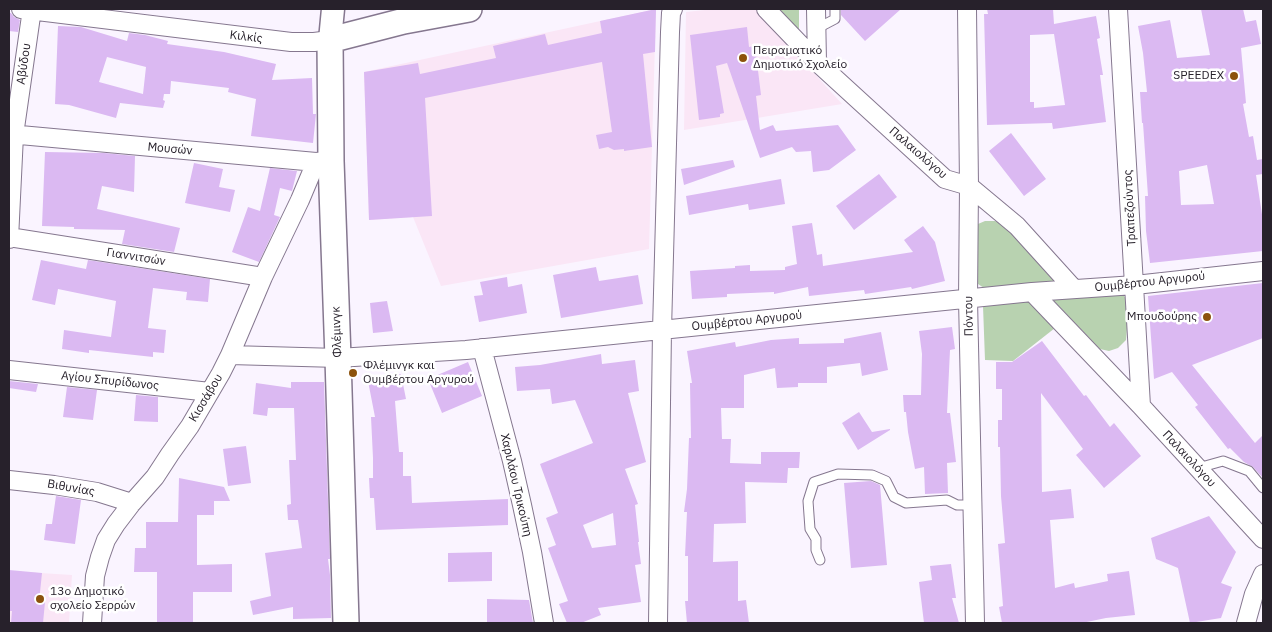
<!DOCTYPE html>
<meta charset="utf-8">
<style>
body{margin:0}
#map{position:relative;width:1272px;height:632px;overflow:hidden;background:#faf4ff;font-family:"IBM Plex Sans",sans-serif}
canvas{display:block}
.frame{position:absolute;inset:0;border:10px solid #27212b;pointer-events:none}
</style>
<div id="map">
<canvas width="1272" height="632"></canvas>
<div class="frame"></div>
</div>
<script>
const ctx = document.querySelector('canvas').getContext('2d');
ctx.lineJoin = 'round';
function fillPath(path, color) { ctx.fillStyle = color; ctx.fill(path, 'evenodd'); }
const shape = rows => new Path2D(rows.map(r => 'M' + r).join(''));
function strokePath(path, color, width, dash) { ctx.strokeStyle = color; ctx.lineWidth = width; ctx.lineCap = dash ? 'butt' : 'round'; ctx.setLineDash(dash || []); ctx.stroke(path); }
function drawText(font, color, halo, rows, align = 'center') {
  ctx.font = font + ' "IBM Plex Sans",sans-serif'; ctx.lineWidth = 5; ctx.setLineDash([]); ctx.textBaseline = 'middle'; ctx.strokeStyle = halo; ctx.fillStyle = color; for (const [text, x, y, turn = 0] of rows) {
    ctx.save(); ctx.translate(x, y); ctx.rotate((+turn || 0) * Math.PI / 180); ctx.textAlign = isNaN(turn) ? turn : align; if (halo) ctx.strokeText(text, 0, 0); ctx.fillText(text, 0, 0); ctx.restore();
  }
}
const education = shape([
 [656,9,649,249,441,286,413,217,369,220,364,72],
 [714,9,756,9,842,104,684,130,686,12],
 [9,571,72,575,69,623,9,623]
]);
const green = shape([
 [775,9,799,9,799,35],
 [985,221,995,221,1002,224,1007,229,1054,280,1052,284,984,288,978,284,976,282,977,228,978,224],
 [1115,293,1124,296,1128,301,1127,329,1126,340,1118,348,1109,351,1100,349,1053,300],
 [1030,301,1055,328,1013,361,985,360,983,306]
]);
const building = shape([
 [656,9,655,52,643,54,652,147,624,151,624,149,614,150,608,147,599,149,596,135,612,132,602,62,425,98,432,216,369,220,364,72,418,63,420,74,496,58,493,46,545,34,548,45,602,33,600,21],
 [841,9,901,9,865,41,841,15],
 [987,9,1053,9,1054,24,1096,16,1100,38,1097,39,1103,75,1100,75,1106,122,1053,129,1052,123,987,125,984,14,988,14],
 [1054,34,1065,105,1034,108,1034,102,1030,102,1030,35],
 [1201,9,1243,9,1246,22,1256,20,1261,44,1241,48,1246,103,1243,104,1249,137,1253,136,1257,160,1263,159,1263,174,1256,175,1263,221,1263,251,1150,263,1146,231,1145,196,1148,196,1143,123,1142,123,1140,92,1147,92,1143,53,1138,26,1170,20,1177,58,1210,55],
 [1207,165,1214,204,1181,205,1179,171],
 [9,13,11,13,14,17,20,20,18,32,9,31],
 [58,26,81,27,127,41,129,33,145,35,168,41,167,44,224,52,276,64,272,80,312,78,313,114,316,114,313,143,251,136,256,99,228,92,229,88,171,81,170,94,164,94,163,100,165,101,163,108,120,103,116,118,69,105,55,104],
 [107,57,146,67,143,94,99,82],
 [747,27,749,47,755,46,761,95,756,96,760,130,773,125,776,131,838,125,856,150,829,170,813,172,811,151,796,152,792,147,760,158,727,63,716,66,724,113,720,114,720,117,699,120,690,35],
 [1011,133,1046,179,1024,196,989,151],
 [45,152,104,153,135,156,134,192,102,186,97,209,180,228,174,252,122,244,125,230,74,229,74,227,42,226],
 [733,160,735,167,684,185,681,169],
 [194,163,223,169,219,187,235,190,230,212,185,203],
 [270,168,297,171,292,191,280,188,274,215,280,217,259,262,232,252,248,207,260,211],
 [879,174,897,197,854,230,836,206],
 [781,179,785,204,749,210,748,204,689,215,686,196],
 [812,223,817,255,822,254,823,266,913,252,904,240,923,226,935,242,945,281,912,289,911,287,865,294,864,290,809,296,808,287,774,294,774,292,727,294,727,297,692,299,690,271,735,268,735,266,750,265,750,271,785,270,785,267,797,264,792,226],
 [41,260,86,269,88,260,210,279,208,302,186,300,187,292,153,288,148,328,166,330,164,353,153,352,153,357,89,350,89,353,62,349,64,330,111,337,116,301,58,289,55,305,32,300],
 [596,267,599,281,638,275,643,304,561,318,553,275],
 [507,277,508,287,522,284,527,313,479,322,474,296,483,295,480,282],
 [1263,283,1263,338,1192,365,1255,443,1263,435,1263,478,1253,467,1244,462,1230,448,1228,449,1195,407,1198,405,1172,372,1154,379,1148,296],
 [387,301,393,331,373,333,370,303],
 [952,327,955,349,950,350,947,413,950,413,956,462,947,463,948,493,925,494,924,467,915,469,908,432,906,412,904,412,903,395,921,395,922,354,919,331],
 [881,332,888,370,862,376,860,363,827,367,827,383,798,383,798,387,777,388,775,368,744,375,744,408,721,408,722,439,731,439,730,463,761,464,761,452,800,452,799,468,788,468,787,483,745,482,746,523,714,524,713,562,738,561,738,601,746,600,749,623,687,623,685,601,688,601,688,556,685,556,687,512,684,512,687,489,689,438,691,438,690,383,692,383,687,351,735,342,736,347,771,340,799,338,799,344,844,343,844,339],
 [1042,341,1084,396,1086,395,1110,427,1114,423,1141,456,1104,488,1076,455,1083,449,1041,393,1042,492,1071,489,1074,518,1050,520,1055,588,1074,583,1075,588,1108,581,1107,574,1129,571,1135,615,1106,618,1082,623,1002,623,999,607,1003,606,998,544,1005,543,1001,496,1000,447,998,447,998,420,1002,420,1002,389,996,389,996,362,1012,362],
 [601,354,602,364,635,360,639,391,628,393,646,462,625,469,638,504,635,505,639,542,638,542,641,564,635,565,641,602,598,608,601,615,581,623,567,623,559,604,568,601,548,548,556,545,546,518,558,513,540,464,593,443,575,400,552,404,550,389,517,391,515,367,540,365],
 [613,513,616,545,592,548,583,525],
 [468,362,482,396,442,413,428,379],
 [401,374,406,399,395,401,399,452,403,452,403,476,411,476,412,503,508,499,508,525,376,530,374,498,370,498,369,478,373,478,373,458,371,417,375,417,368,381],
 [9,381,38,384,36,392,9,388],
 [291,382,324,382,330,559,328,559,330,575,331,618,293,619,293,607,253,615,250,601,271,596,265,553,302,548,298,520,288,520,287,505,291,504,289,460,296,460,294,408,268,408,267,416,253,414,256,383,291,388],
 [67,387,97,390,93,420,63,417],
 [136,395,158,397,158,422,134,421],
 [859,412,872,432,890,429,890,430,858,450,842,423],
 [246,446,251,483,228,486,223,449],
 [179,478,224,487,230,501,214,501,214,515,197,515,197,565,232,564,232,592,193,592,193,623,157,623,157,572,134,572,135,548,146,548,146,522,178,522],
 [871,481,880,485,887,565,851,568,844,483],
 [56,496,81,500,75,544,44,540,46,524,52,524],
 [1209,516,1236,552,1221,583,1232,587,1221,618,1190,623,1178,568,1156,559,1151,538],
 [492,552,492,581,448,582,448,553],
 [951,564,956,598,952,598,959,623,924,623,919,582,932,580,930,566],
 [9,570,42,573,39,602,45,602,43,623,11,623,12,611,9,611],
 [487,599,529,600,533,623,487,623]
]);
const service = shape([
 [816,29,835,19,835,9],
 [1198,468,1223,461,1249,471,1263,488],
 [820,560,816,550,816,539,810,529,808,501,814,482,838,474,872,475,886,481,894,497,906,503,947,500,957,505,973,505]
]);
const minor = shape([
 [21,9,291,42,314,42,330,40],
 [766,9,817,62,945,179,969,186,1017,226,1074,289],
 [816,9,817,62],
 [967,9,969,186,968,299,975,623],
 [1118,9,1141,406],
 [9,134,316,162,327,161],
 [9,237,263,277],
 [9,239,14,135,32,9],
 [1032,292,1141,406,1263,539],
 [482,348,512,461,522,505,532,552,544,623],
 [230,355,338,358,466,350,1032,292,1135,285,1263,271],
 [9,370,210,392],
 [9,480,54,485,97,492,132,503],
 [92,623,95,576,100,557,106,540,116,524,132,503,155,477,170,454,190,426,221,373,230,355,263,277,300,200,316,162],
 [658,623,662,330,670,32,671,13,673,9],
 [1246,623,1254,594,1263,574]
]);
const tertiary = shape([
 [330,40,333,9]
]);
const secondary = shape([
 [346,623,338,358,331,161,330,40,404,21,469,9]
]);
const markers = [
 [743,58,5,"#8c520c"],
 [1234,76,5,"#8c520c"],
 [1207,317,5,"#8c520c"],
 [353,373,5,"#8c520c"],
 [40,599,5,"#8c520c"]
];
const streetNames = [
 ["Κιλκίς",246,37,7],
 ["Αβύδου",24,64,-82],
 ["Μουσών",170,149,5],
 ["Παλαιολόγου",918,153,41],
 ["Τραπεζούντος",1130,208,-93],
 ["Γιαννιτσών",136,257,9],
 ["Ουμβέρτου Αργυρού",1150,282,-6],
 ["Πόντου",969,316,-91],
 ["Ουμβέρτου Αργυρού",747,321,-6],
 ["Φλέμινγκ",337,332,-92],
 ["Αγίου Σπυρίδωνος",110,381,6],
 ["Κισσάβου",206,398,-59],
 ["Παλαιολόγου",1189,459,47],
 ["Χαριλάου Τρικούπη",516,485,77],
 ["Βιθυνίας",71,488,10]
];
const poiNames = [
 ["Πειραματικό",753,51],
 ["Δημοτικό Σχολείο",753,65],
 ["SPEEDEX",1224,76,"right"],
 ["Μπουδούρης",1197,317,"right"],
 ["Φλέμινγκ και",363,366],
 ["Ουμβέρτου Αργυρού",363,380],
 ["13ο Δημοτικό",50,592],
 ["σχολείο Σερρών",50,606]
];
fillPath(education, '#fae6f6');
fillPath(green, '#b8d2b0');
fillPath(building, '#dbb9f2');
strokePath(service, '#85778f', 11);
strokePath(minor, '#85778f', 20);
strokePath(tertiary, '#85778f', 25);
strokePath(secondary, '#85778f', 28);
strokePath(service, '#fff', 9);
strokePath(minor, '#fff', 18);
strokePath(tertiary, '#fff', 22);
strokePath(secondary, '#fff', 25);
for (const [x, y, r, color] of markers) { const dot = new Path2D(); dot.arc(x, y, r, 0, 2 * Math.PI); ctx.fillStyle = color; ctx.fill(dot); strokePath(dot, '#fff', 2); }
drawText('12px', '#27212b', '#fff', streetNames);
drawText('12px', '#27212b', '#fff', poiNames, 'left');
</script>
